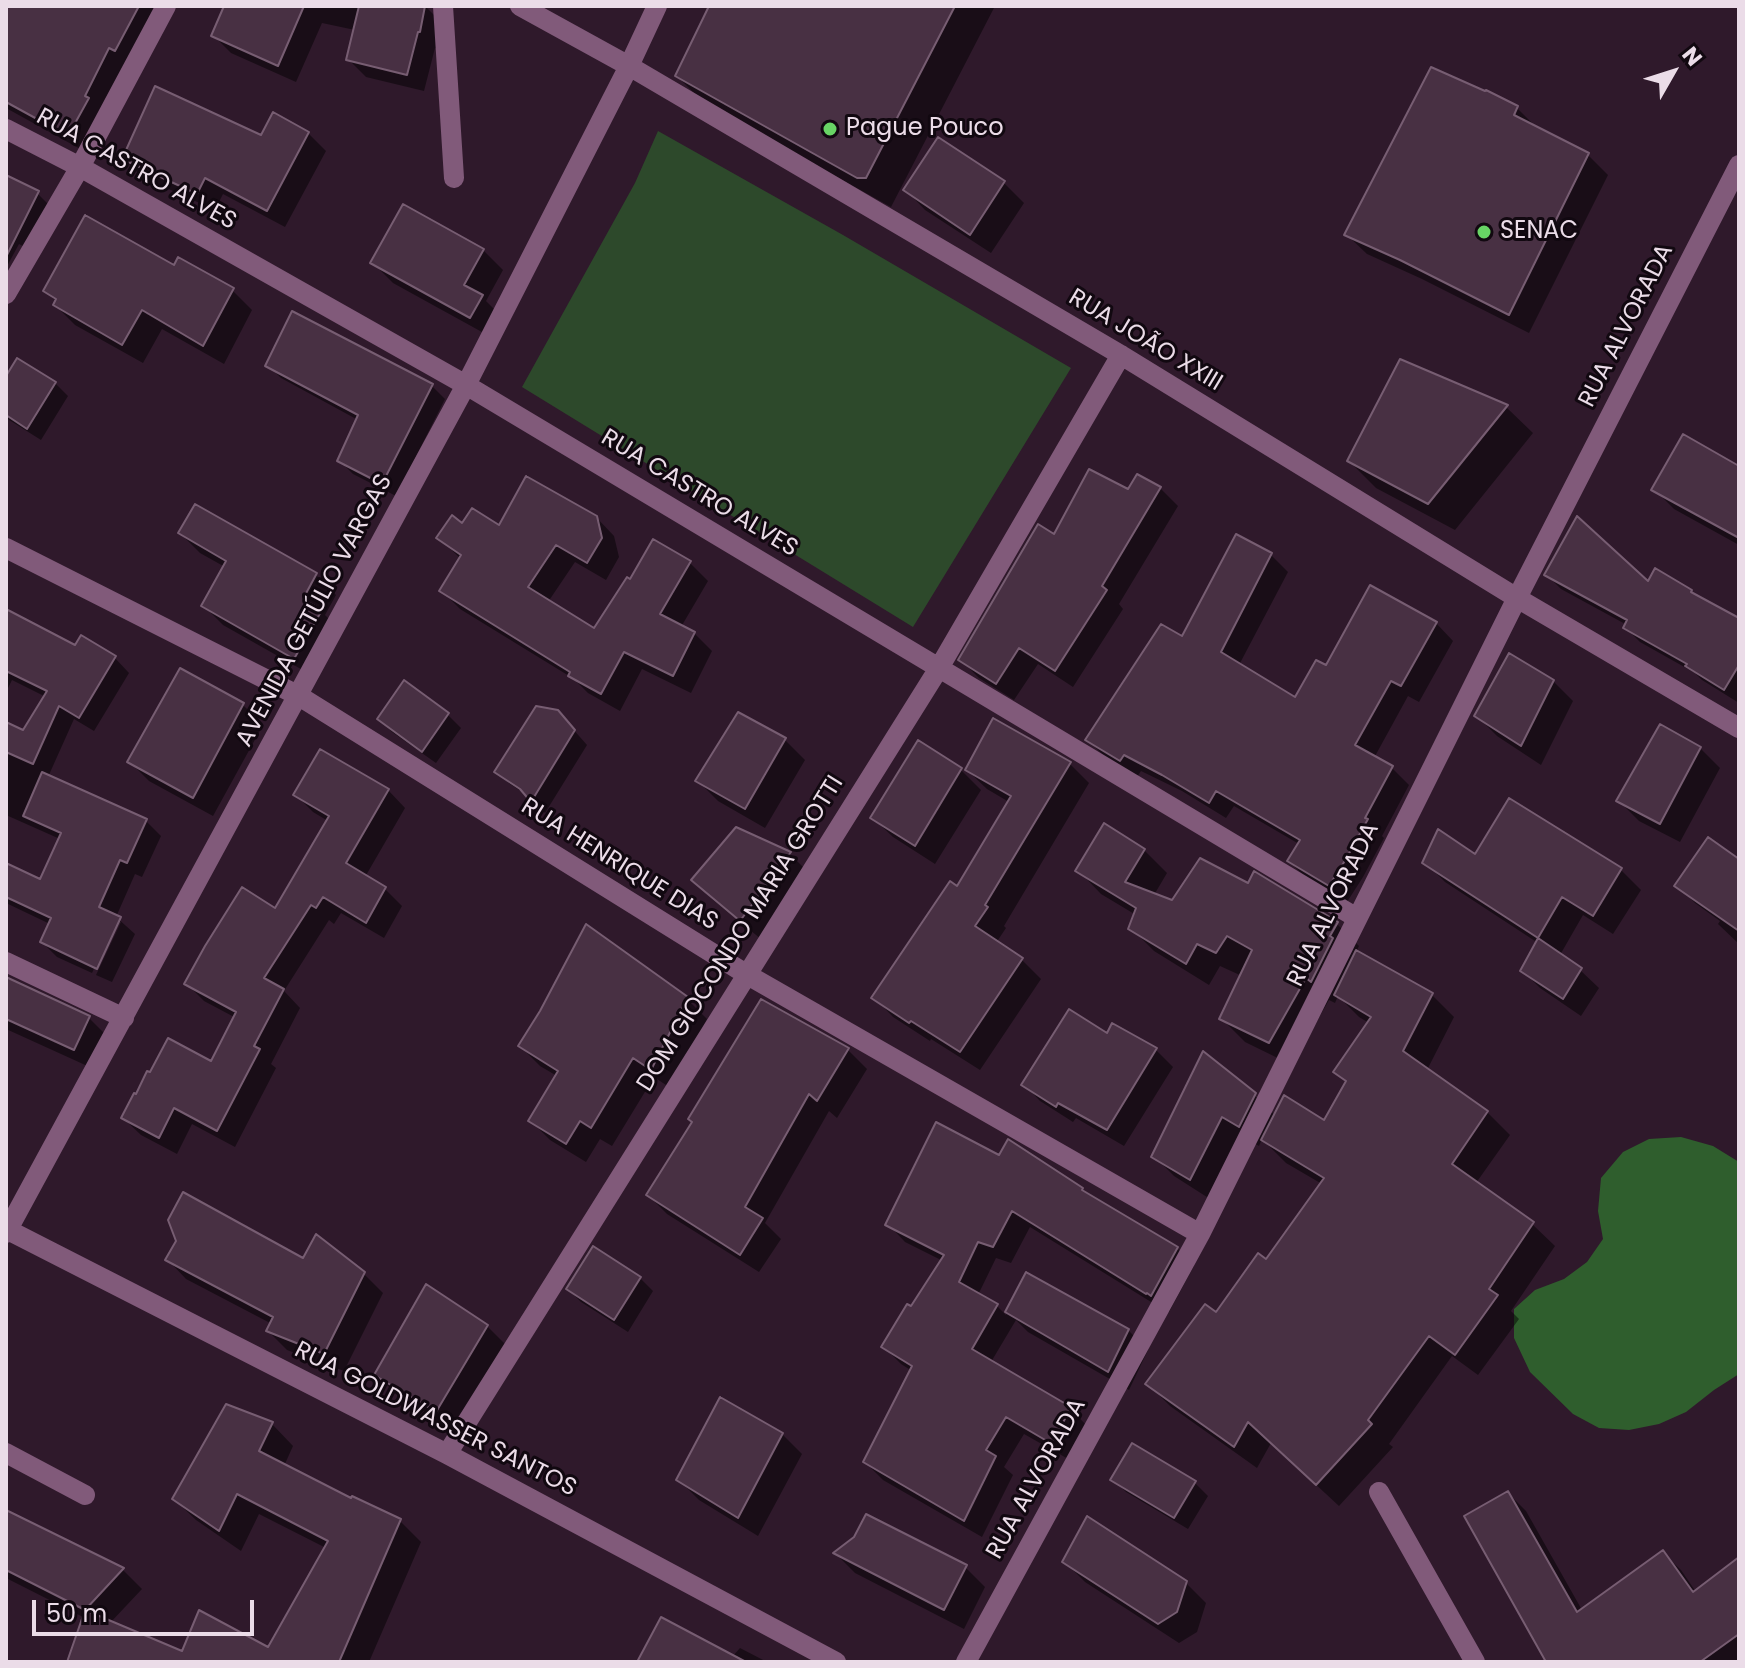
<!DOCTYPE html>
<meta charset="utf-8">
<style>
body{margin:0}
#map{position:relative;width:1745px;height:1668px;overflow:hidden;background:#2f192b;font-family:Poppins,sans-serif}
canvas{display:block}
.frame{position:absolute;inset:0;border:8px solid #ebdce8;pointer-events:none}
.north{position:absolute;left:1633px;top:32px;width:80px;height:80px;-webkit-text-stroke:6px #110810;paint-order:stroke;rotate:51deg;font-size:22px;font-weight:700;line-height:32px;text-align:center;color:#ebdce8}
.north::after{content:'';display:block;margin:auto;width:28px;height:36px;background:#ebdce8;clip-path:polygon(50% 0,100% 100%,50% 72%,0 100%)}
.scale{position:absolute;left:32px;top:1600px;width:222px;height:36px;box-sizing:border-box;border:4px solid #ebdce8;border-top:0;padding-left:10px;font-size:24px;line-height:28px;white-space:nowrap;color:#ebdce8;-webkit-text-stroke:6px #110810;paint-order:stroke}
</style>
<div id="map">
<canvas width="1745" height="1668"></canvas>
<div class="frame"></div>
<div class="north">N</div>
<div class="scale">50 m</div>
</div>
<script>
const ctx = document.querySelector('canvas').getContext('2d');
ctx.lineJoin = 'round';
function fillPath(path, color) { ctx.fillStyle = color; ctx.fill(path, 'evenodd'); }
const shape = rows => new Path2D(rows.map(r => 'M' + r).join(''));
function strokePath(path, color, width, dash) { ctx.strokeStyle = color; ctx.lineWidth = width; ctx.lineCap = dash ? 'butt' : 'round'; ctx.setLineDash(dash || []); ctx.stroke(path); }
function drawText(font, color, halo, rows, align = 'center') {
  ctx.font = font + ' Poppins,sans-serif'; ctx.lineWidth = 6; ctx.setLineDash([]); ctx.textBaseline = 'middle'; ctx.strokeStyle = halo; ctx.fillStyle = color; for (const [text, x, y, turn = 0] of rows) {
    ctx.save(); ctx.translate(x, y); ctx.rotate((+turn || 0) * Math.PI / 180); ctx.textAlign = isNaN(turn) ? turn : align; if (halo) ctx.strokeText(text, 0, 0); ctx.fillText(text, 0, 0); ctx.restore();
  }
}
const green = shape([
 [658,131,843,235,1071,368,913,627,522,387,635,183]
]);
const forest = shape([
 [1681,1137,1713,1146,1739,1162,1739,1374,1714,1390,1686,1412,1659,1424,1629,1430,1599,1428,1573,1414,1530,1372,1514,1338,1514,1309,1535,1290,1564,1279,1587,1262,1603,1239,1598,1211,1601,1178,1623,1152,1649,1139]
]);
const shadow = shape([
 [6,6,163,6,84,151,6,108],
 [226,6,425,6,442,23,437,49,435,48,424,91,366,77,348,59,355,30,322,23,296,82,231,53,213,35],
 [711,6,995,6,891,207,704,103,677,76],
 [1517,108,1537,128,1588,155,1608,175,1529,333,1422,279,1367,254,1347,235],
 [274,115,308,133,326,151,285,227,223,194,215,210,142,177,124,159,262,138],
 [939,139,1004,183,1024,203,991,253,925,210,906,190],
 [6,177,37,193,56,212,36,253,19,244,6,268],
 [483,250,503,270,486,301,502,317,491,337,393,283,373,263],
 [175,267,232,290,252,310,224,364,162,329,143,363,75,325,55,305,57,302,45,291],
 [268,365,432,386,445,399,396,496,353,474,340,461,358,420,281,378],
 [6,380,55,383,68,396,41,440,6,418],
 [1506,407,1533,433,1455,530,1376,488,1349,461],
 [1739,468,1739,545,1674,509,1654,489],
 [1160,488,1178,506,1119,604,1123,609,1073,687,1038,664,1014,700,979,678,961,660,1055,537,1128,492],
 [195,507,316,575,336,595,325,615,341,631,315,677,223,625,203,605,225,567,200,553,180,533],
 [596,517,614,536,619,557,606,580,575,562,548,602,595,630,630,582,654,541,690,563,708,581,681,627,694,633,712,651,691,693,642,669,620,711,588,693,574,679,460,609,442,591,461,559,439,538,463,525,499,528],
 [1237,537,1271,555,1288,572,1239,665,1296,700,1327,668,1436,623,1453,641,1419,702,1408,696,1374,758,1392,768,1409,785,1382,836,1384,838,1363,877,1347,902,1306,878,1289,861,1299,844,1234,806,1226,818,1182,791,1141,771,1137,777,1105,757,1088,740,1183,639],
 [1546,574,1649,584,1691,592,1697,598,1739,621,1739,703,1702,680,1695,673,1640,642,1626,628,1627,625,1561,589],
 [6,612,75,647,114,657,129,673,94,731,74,719,48,777,146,821,161,836,142,877,135,874,116,917,135,934,112,982,96,975,121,922,116,922,92,973,57,957,42,942,50,924,6,903,6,865,41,882,60,839,6,815,6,730,24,733,46,697,12,680,6,692],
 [1553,681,1573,701,1541,765,1497,736,1477,716],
 [405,683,448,715,461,728,436,763,392,732,379,719],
 [243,705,263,725,213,816,149,781,129,761],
 [557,711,587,745,545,813,530,797,510,784,497,771],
 [785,740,805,760,765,828,718,801,698,781],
 [918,743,961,770,981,790,935,864,893,837,873,818],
 [1700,748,1720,768,1680,842,1639,821,1619,801],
 [1069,763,1089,783,1004,926,1006,928,996,943,1021,959,1041,979,980,1070,931,1039,930,1041,893,1017,874,997,957,889,1009,802,987,789,967,770],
 [388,790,405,808,365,877,385,889,402,906,384,938,341,913,334,924,329,920,284,991,300,1008,271,1064,276,1068,235,1147,192,1124,177,1154,141,1135,123,1118,211,1064,236,1018,204,1001,187,984,276,910,328,821,313,812,296,795],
 [736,829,790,854,810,874,761,939,713,900,693,880],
 [1144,850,1167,873,1154,895,1173,903,1249,886,1336,923,1359,946,1356,952,1432,995,1454,1017,1427,1070,1487,1112,1510,1135,1476,1183,1532,1224,1555,1246,1511,1311,1519,1319,1478,1375,1452,1356,1389,1444,1393,1447,1339,1506,1271,1443,1257,1468,1170,1406,1148,1384,1266,1262,1322,1184,1286,1163,1262,1139,1259,1146,1242,1136,1210,1199,1174,1176,1154,1156,1254,1095,1276,1116,1324,1123,1347,1083,1336,1071,1369,1023,1359,1017,1338,996,1335,1003,1329,1000,1292,1065,1245,1042,1222,1019,1242,976,1220,966,1209,985,1154,951,1131,928,1136,915,1101,894,1078,870],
 [1425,862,1621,870,1641,890,1613,934,1583,915,1560,955,1580,970,1599,988,1581,1016,1540,988,1522,970,1538,943,1445,882],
 [1739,862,1739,944,1718,924,1720,921,1695,903,1677,885],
 [6,980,89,1018,109,1038,94,1069,6,1029],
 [687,999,707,1019,672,1089,654,1077,612,1146,600,1139,586,1162,550,1140,530,1120,557,1076,540,1066,520,1046],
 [1113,1025,1156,1050,1173,1067,1124,1146,1076,1118,1073,1122,1040,1101,1024,1084,1107,1036],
 [848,1050,867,1069,837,1118,829,1111,765,1223,781,1239,759,1272,667,1214,648,1195],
 [1000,1157,1082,1189,1090,1197,1177,1248,1194,1266,1169,1312,1165,1309,1164,1310,1030,1227,1011,1263,996,1258,978,1295,996,1305,1006,1315,1026,1275,1128,1330,1148,1350,1129,1390,1028,1332,1016,1320,991,1362,1070,1408,1087,1426,1070,1460,1024,1434,1004,1467,1013,1475,982,1537,883,1480,865,1462,912,1371,901,1364,884,1347,943,1261,905,1242,888,1224],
 [168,1260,304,1261,364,1274,383,1293,344,1371,287,1350,268,1331,272,1324,186,1279],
 [640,1278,653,1291,628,1332,581,1302,568,1289],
 [487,1326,507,1346,457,1431,396,1394,376,1374],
 [272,1424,293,1446,284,1466,352,1501,400,1521,421,1542,369,1662,69,1662,85,1618,6,1578,6,1512,123,1570,142,1589,110,1623,183,1653,269,1649,326,1548,259,1514,241,1551,196,1520,174,1499],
 [782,1434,802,1454,758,1536,699,1500,679,1480],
 [1113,1479,1195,1483,1208,1496,1188,1529,1126,1492],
 [1508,1493,1526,1511,1582,1610,1662,1552,1681,1570,1696,1592,1739,1572,1739,1662,1549,1662],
 [836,1554,965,1567,985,1587,964,1629,855,1573],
 [1065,1562,1186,1583,1206,1603,1197,1632,1179,1643,1085,1582],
 [740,1648,767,1662,639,1662,732,1657]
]);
const building = shape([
 [6,6,139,6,115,51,109,48,85,96,89,98,68,136,6,102,6,6],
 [224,6,304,6,278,66,211,36,224,6],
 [359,6,425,6,420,32,418,32,407,75,346,60,359,6],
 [709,6,955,6,866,178,857,178,675,76,709,6],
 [1431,67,1485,91,1486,90,1518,106,1514,115,1589,153,1509,315,1400,260,1344,235,1431,67],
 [155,86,261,135,273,112,309,132,267,211,205,178,197,194,122,159,155,86],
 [938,137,1005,181,970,235,903,190,938,137],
 [6,175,39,191,6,257,6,175],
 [403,204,484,249,464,285,483,295,470,318,370,263,403,204],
 [85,215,174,265,178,257,234,288,203,346,142,310,122,345,53,305,56,299,43,291,85,215],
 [292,311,433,384,382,484,337,461,358,415,265,366,292,311],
 [17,358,56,382,27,429,6,415,6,376,17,358],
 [1400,359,1508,405,1428,504,1347,461,1400,359],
 [1683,434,1739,466,1739,538,1651,490,1683,434],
 [1089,469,1128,489,1137,474,1161,487,1102,586,1107,590,1055,671,1019,648,996,684,958,660,1038,524,1054,534,1089,469],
 [526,476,597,516,602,538,587,563,556,545,528,587,594,628,627,577,630,579,653,539,691,561,660,614,695,632,673,676,624,652,601,694,568,676,570,672,439,591,461,555,436,538,452,515,462,523,472,508,499,525,526,476],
 [195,504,317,573,303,599,322,610,294,659,201,606,226,561,178,533,195,504],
 [1577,516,1648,581,1655,568,1692,590,1691,592,1739,618,1739,665,1724,690,1685,666,1687,664,1623,628,1627,620,1544,575,1577,516],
 [1236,534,1272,553,1221,652,1295,697,1316,660,1326,665,1370,585,1437,622,1401,686,1391,681,1355,745,1393,766,1365,818,1368,819,1346,859,1329,886,1287,861,1300,840,1216,791,1209,803,1162,775,1124,755,1120,761,1085,740,1161,624,1182,636,1236,534],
 [6,609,75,645,81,635,116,656,79,718,59,706,33,764,6,752,6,722,23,730,47,691,6,671,6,609],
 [1509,653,1554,680,1521,746,1474,716,1509,653],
 [180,668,244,703,193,798,127,762,180,668],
 [404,680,449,713,422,752,377,719,404,680],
 [536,706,558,710,575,730,531,802,520,789,494,772,536,706],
 [738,712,786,738,745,809,695,781,738,712],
 [993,718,1071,762,985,905,988,907,975,926,1023,958,960,1052,911,1021,909,1023,871,998,950,881,957,886,1011,796,965,770,993,718],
 [1660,724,1701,747,1660,824,1616,801,1660,724],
 [918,740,962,768,915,846,870,818,918,740],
 [320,749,389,789,346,863,386,887,366,923,323,897,316,908,311,905,264,978,284,989,254,1046,260,1049,217,1131,174,1108,159,1138,121,1118,134,1093,136,1094,147,1071,150,1072,168,1038,211,1061,236,1012,184,984,205,946,242,887,275,908,329,816,293,795,320,749],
 [42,772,147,819,127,863,120,860,99,907,121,917,97,969,40,942,51,918,6,897,6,863,40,879,61,833,23,816,42,772],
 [1509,798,1622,868,1593,916,1562,897,1538,938,1422,863,1438,829,1475,854,1509,798],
 [1104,823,1145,849,1125,882,1172,900,1200,858,1248,883,1254,871,1338,922,1330,936,1333,938,1311,982,1306,978,1269,1043,1219,1019,1252,950,1227,936,1216,953,1197,944,1186,964,1128,929,1136,908,1075,871,1104,823],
 [736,827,791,852,740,921,691,880,736,827],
 [1708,837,1739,859,1739,931,1674,886,1708,837],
 [586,924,688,997,651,1070,633,1058,591,1128,580,1121,566,1144,528,1121,558,1071,518,1046,540,1011,586,924],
 [1538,938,1582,968,1563,999,1520,971,1538,938],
 [1356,950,1433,993,1403,1051,1488,1111,1452,1164,1534,1222,1489,1289,1498,1295,1455,1355,1429,1336,1368,1420,1372,1424,1316,1485,1248,1422,1234,1447,1145,1384,1205,1304,1216,1312,1258,1253,1266,1259,1324,1178,1261,1140,1284,1095,1324,1120,1346,1081,1333,1072,1371,1017,1334,995,1356,950],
 [6,977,90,1016,74,1050,6,1019,6,977],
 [761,999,849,1048,817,1101,809,1094,745,1207,763,1218,740,1255,646,1195,692,1122,688,1119,761,999],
 [1069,1009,1107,1033,1112,1023,1157,1048,1107,1130,1058,1103,1056,1107,1021,1085,1069,1009],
 [1203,1051,1256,1093,1239,1127,1222,1117,1190,1180,1151,1157,1203,1051],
 [936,1122,999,1155,1008,1139,1083,1188,1082,1190,1178,1247,1151,1296,1147,1293,1146,1294,1012,1211,993,1247,978,1242,959,1282,998,1304,972,1349,1071,1407,1052,1444,1006,1417,986,1450,996,1456,964,1521,863,1462,912,1366,881,1347,907,1304,911,1306,944,1255,885,1225,936,1122],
 [183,1192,303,1258,316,1234,365,1272,324,1354,266,1331,273,1317,165,1260,176,1241,168,1220,183,1192],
 [593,1246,641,1277,614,1320,566,1289,593,1246],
 [1026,1272,1129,1329,1108,1372,1005,1312,1026,1272],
 [426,1284,488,1325,436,1412,374,1375,426,1284],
 [720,1397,783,1433,738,1518,676,1480,720,1397],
 [226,1404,273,1422,259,1451,351,1498,352,1496,401,1519,339,1662,67,1662,85,1610,182,1651,199,1610,268,1647,328,1541,237,1494,219,1531,172,1499,226,1404],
 [1132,1443,1196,1481,1174,1518,1110,1480,1132,1443],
 [1508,1491,1577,1612,1663,1550,1693,1592,1739,1557,1739,1634,1700,1662,1546,1662,1464,1516,1508,1491],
 [6,1510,124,1568,85,1610,6,1570,6,1510],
 [866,1514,967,1565,944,1610,833,1553,854,1537,866,1514],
 [1087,1516,1187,1581,1177,1612,1158,1624,1062,1562,1087,1516],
 [661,1617,746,1662,637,1662,661,1617]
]);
const minor = shape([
 [443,6,454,178],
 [520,6,629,66,1121,355,1517,598,1739,728],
 [6,129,80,167,466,385,1357,918],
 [6,294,80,167,166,6],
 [6,548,299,696,746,974,1200,1234],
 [6,962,124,1018],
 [8,1230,447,1454,836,1662],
 [6,1233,466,385,629,66,657,6],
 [6,1453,85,1495],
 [447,1454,939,668,1121,355],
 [1379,1492,1475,1662],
 [966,1662,1200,1234,1517,598,1739,165]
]);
const markers = [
 [830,129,8,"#68d465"],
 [1484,232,8,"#68d465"]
];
const poiNames = [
 ["Pague Pouco",846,129],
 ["SENAC",1500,232]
];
const streetNames = [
 ["RUA CASTRO ALVES",136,170,29],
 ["RUA ALVORADA",1627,326,-63],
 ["RUA JOÃO XXIII",1145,341,31],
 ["RUA CASTRO ALVES",699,494,31],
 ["AVENIDA GETÚLIO VARGAS",315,611,-62],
 ["RUA HENRIQUE DIAS",619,865,32],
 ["RUA ALVORADA",1334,905,-64],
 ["DOM GIOCONDO MARIA GROTTI",741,934,-58],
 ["RUA GOLDWASSER SANTOS",435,1420,27],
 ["RUA ALVORADA",1037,1479,-61]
];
fillPath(green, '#2d492b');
fillPath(forest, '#2f5e2d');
fillPath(shadow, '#0007');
fillPath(building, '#483043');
strokePath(building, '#775d72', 2);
strokePath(minor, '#815a7a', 20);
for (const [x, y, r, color] of markers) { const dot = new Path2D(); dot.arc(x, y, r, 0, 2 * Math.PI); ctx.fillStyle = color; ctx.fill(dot); strokePath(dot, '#110810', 3); }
drawText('24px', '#ebdce8', '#110810', poiNames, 'left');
drawText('24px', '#ebdce8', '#110810', streetNames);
</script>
